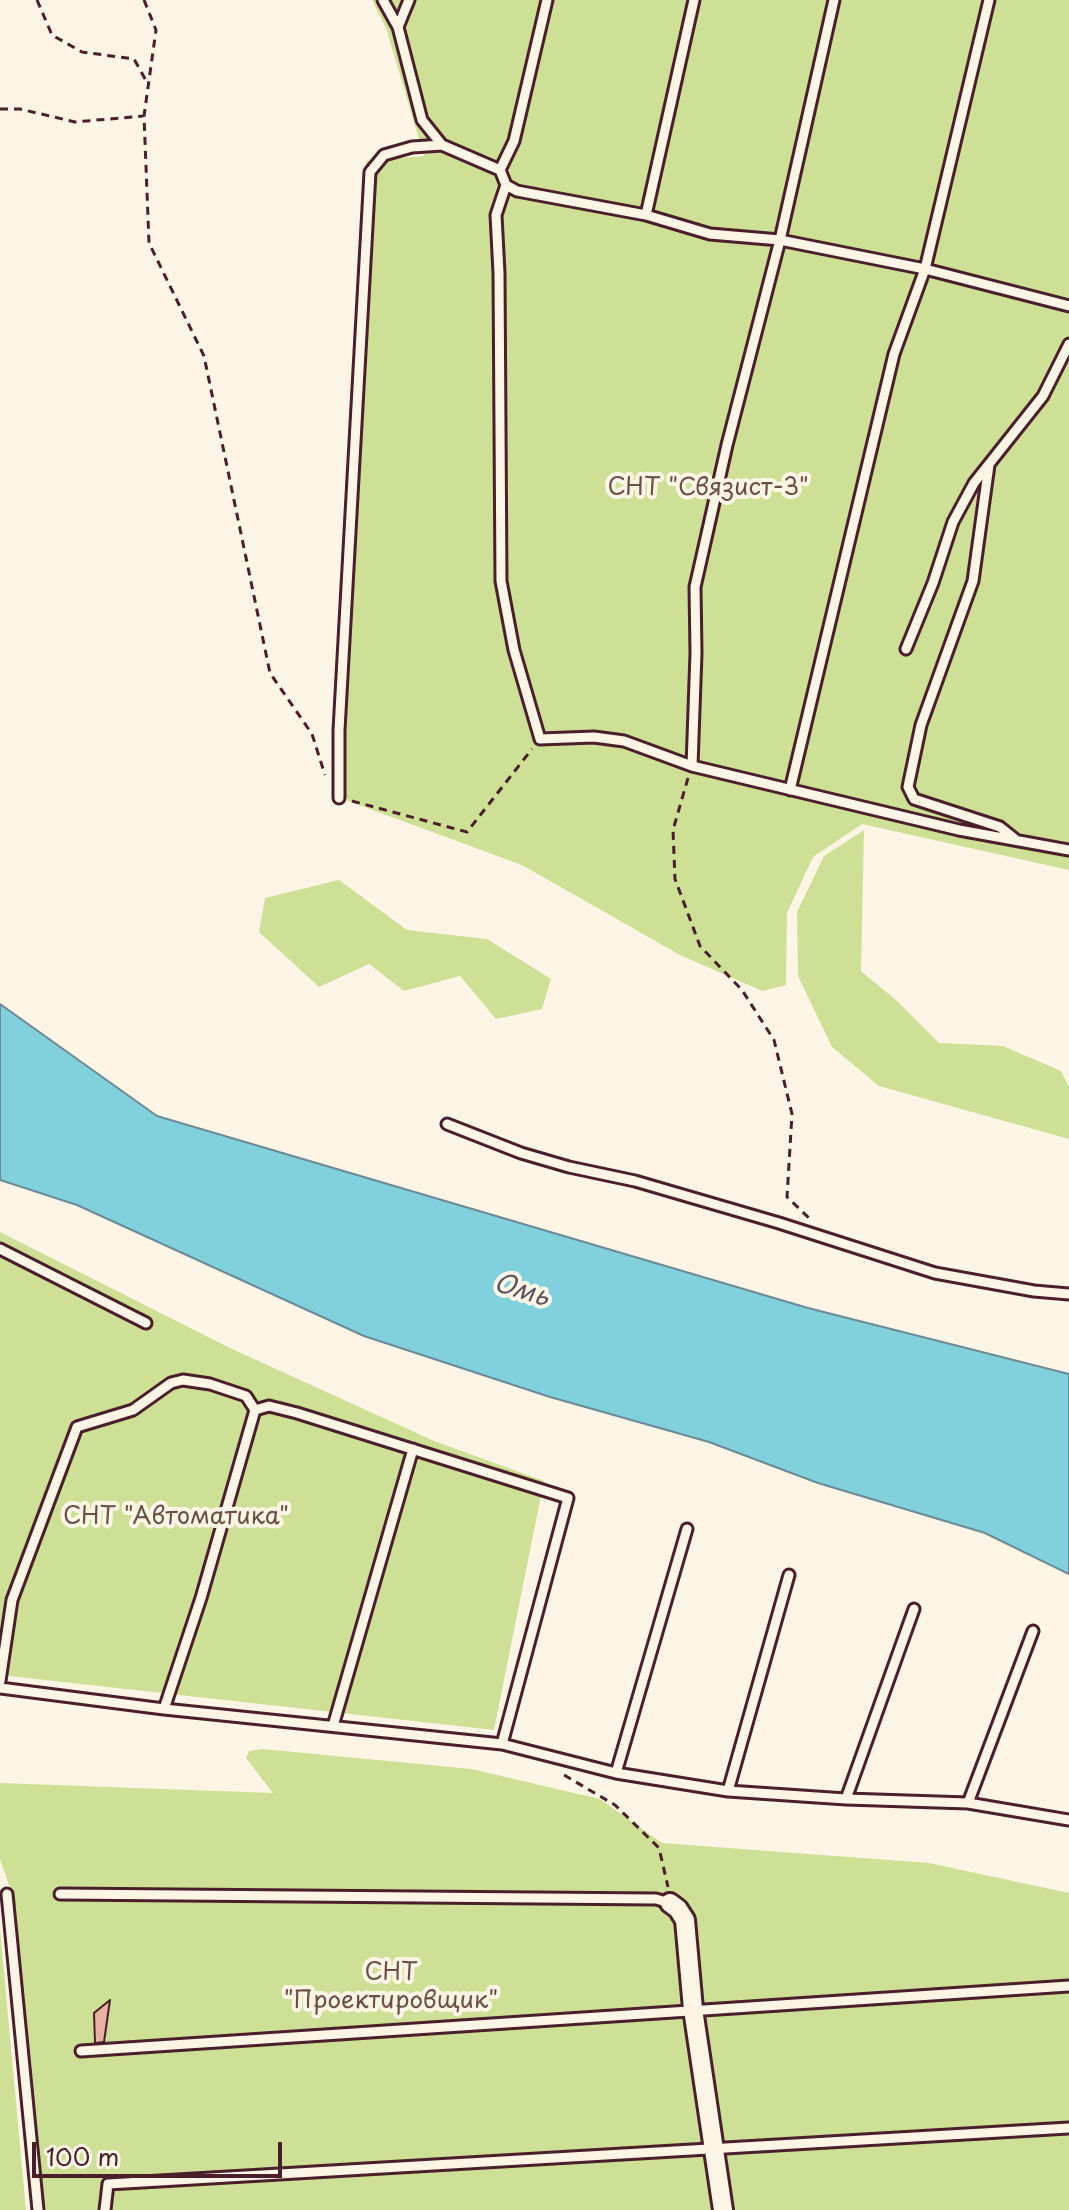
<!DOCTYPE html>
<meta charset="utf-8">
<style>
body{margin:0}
#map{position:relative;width:1069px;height:2210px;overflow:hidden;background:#fcf5e5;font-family:"Playpen Sans",sans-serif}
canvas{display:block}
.scale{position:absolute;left:32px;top:2142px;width:250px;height:36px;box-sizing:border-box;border:4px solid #4a1f2b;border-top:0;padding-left:10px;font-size:24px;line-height:28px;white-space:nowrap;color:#4a1f2b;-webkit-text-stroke:6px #fcf5e5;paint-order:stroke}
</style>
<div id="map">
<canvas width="1069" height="2210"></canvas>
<div class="scale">100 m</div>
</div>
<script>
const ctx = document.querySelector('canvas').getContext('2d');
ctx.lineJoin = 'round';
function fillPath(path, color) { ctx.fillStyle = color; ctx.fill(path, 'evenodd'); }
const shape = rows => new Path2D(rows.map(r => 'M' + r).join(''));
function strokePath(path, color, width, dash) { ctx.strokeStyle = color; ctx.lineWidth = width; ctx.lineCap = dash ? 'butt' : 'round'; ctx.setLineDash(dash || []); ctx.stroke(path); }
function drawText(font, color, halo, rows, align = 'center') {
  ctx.font = font + ' "Playpen Sans",sans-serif'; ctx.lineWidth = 8; ctx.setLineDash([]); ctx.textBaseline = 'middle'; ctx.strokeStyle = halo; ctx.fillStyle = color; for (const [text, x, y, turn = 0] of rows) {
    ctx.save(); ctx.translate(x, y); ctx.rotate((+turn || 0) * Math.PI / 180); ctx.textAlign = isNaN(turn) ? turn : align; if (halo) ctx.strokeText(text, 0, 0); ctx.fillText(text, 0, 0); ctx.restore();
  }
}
const green = shape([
 [372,0,1069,0,1069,870,862,824,813,857,787,913,786,985,762,991,680,955,522,865,348,801,332,764,366,161,424,156,386,28],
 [864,830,861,971,897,1001,939,1043,1003,1046,1061,1071,1069,1087,1069,1139,879,1086,832,1047,798,976,797,912,824,856],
 [339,880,407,930,487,939,551,979,542,1009,496,1019,460,976,404,991,369,964,319,987,259,932,265,898],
 [0,1232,230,1348,434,1441,544,1481,494,1730,0,1675],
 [263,1749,471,1769,600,1799,662,1843,929,1863,1069,1893,1069,2210,44,2210,10,1888,0,1859,0,1783,273,1793,246,1758,249,1751],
 [0,1929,26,2210,0,2210]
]);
const water = shape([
 [0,1004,157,1116,808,1308,1069,1374,1069,1574,985,1533,818,1483,709,1442,550,1397,364,1336,77,1205,0,1180,0,1004]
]);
const building = shape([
 [110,2000,104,2042,95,2043,94,2013,110,2000]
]);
const path = shape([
 [37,0,52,35,82,52,134,59,149,86],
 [144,0,156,30,144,116,149,243,204,356,270,673,312,734,325,775],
 [0,109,20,109,75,122,143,116],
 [688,778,673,830,675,879,700,946,742,990,774,1040,792,1114,787,1197,809,1218],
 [352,801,467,832,532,749],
 [564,1775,615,1805,659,1848,668,1887]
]);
const service = shape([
 [383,0,398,27,422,120,442,145,500,170,506,185,517,191,646,215,710,234,780,240,925,269,1069,306],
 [398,27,409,0],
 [500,170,514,141,547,0],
 [506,185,496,215,499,273,501,581,514,650,540,739,594,737,624,741,692,766,959,830,1069,850],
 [646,215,694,0],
 [989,465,973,581,921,725,908,787,914,799,1000,827,1015,839],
 [906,649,933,583,953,522,974,483,1043,396,1069,344],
 [692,766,696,653,695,587,727,445,780,240,834,0],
 [790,790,894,354,925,269,989,0],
 [339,798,339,730,370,172,384,155,412,147,442,145],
 [447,1124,521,1153,569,1167,635,1181,779,1223,935,1273,1034,1291,1069,1294],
 [0,1249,146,1323],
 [0,1681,12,1600,77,1427,133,1410,171,1383,183,1380,210,1384,246,1396,255,1410,269,1406,297,1413,568,1498,502,1744],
 [0,1688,164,1709,502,1744,616,1773,728,1791,846,1799,968,1803,1069,1820],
 [164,1709,201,1598,255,1410],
 [333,1726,413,1449],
 [616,1773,687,1529],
 [728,1791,789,1575],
 [846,1799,914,1609],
 [968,1803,1033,1631],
 [7,1894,38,2210],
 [60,1894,656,1899,670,1903],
 [81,2051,1069,1986],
 [105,2210,108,2184,1069,2128]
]);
const minor = shape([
 [670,1903,678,1909,685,1920,693,2009,723,2210]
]);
const parkNames = [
 ["СНТ \"Связист-3\"",708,488],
 ["СНТ \"Автоматика\"",176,1517],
 ["СНТ",391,1973],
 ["\"Проектировщик\"",391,2001]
];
const waterNames = [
 ["Омь",521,1291,17]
];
fillPath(green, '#cee095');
fillPath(water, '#81d1dd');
strokePath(water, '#6b8a96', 2);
fillPath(building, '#e9b1a1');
strokePath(building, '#4a1f2b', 2);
strokePath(service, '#4a1f2b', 15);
strokePath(minor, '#4a1f2b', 24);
strokePath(path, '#4a1f2b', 3, [8, 6]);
strokePath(service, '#fcf5e5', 9);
strokePath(minor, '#fcf5e5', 18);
drawText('24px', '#6b4f46', '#fcf5e5', parkNames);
drawText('italic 26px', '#5a5460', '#fcf5e5', waterNames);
</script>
